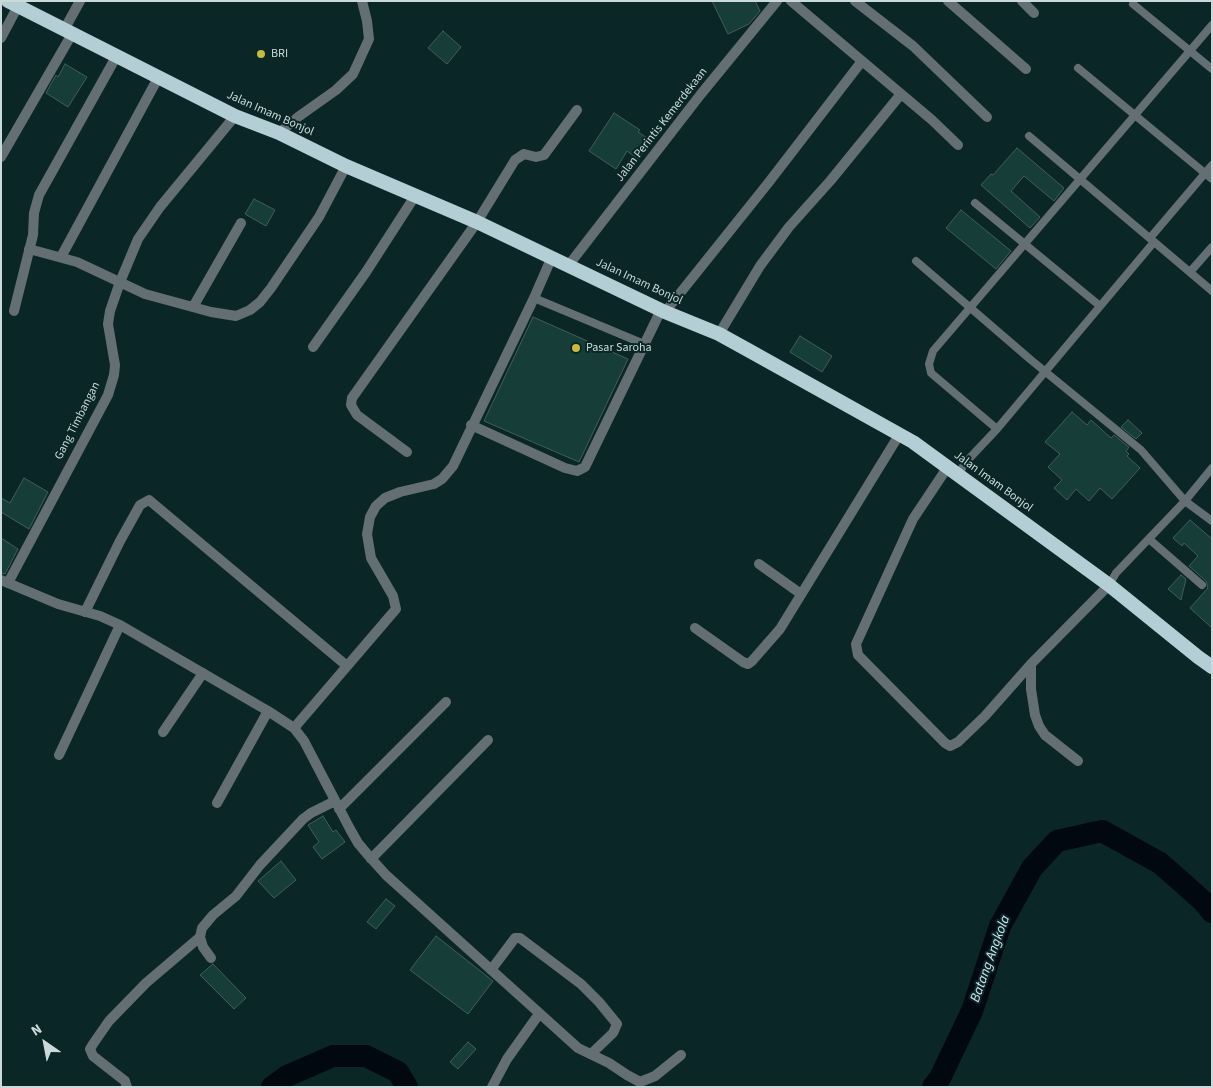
<!DOCTYPE html>
<style>
body{margin:0}
#map{position:relative;width:1213px;height:1088px;overflow:hidden;background:#0b2627;font-family:"Source Sans 3",sans-serif}
canvas{display:block}
.frame{position:absolute;inset:0;border:2px solid #cad9da;pointer-events:none}
.north{position:absolute;left:20px;top:1018px;width:50px;height:50px;-webkit-text-stroke:4px #0b2627;paint-order:stroke;rotate:327deg;font-size:14px;font-weight:700;line-height:20px;text-align:center;color:#cad9da}
.north::after{content:'';display:block;margin:auto;width:18px;height:22px;background:#cad9da;clip-path:polygon(50% 0,100% 100%,50% 72%,0 100%)}
</style>
<div id="map">
<canvas width="1213" height="1088"></canvas>
<div class="frame"></div>
<div class="north">N</div>
</div>
<script>
const ctx = document.querySelector('canvas').getContext('2d');
ctx.lineJoin = 'round';
const shape = rows => new Path2D(rows.map(r => 'M' + r).join(''));
function strokePath(path, color, width, dash) { ctx.strokeStyle = color; ctx.lineWidth = width; ctx.lineCap = dash ? 'butt' : 'round'; ctx.setLineDash(dash || []); ctx.stroke(path); }
function fillPath(path, color) { ctx.fillStyle = color; ctx.fill(path, 'evenodd'); }
function drawText(font, color, halo, rows, align = 'center') {
  ctx.font = font + ' "Source Sans 3",sans-serif'; ctx.lineWidth = 4; ctx.setLineDash([]); ctx.textBaseline = 'middle'; ctx.strokeStyle = halo; ctx.fillStyle = color; for (const [text, x, y, turn = 0] of rows) {
    ctx.save(); ctx.translate(x, y); ctx.rotate((+turn || 0) * Math.PI / 180); ctx.textAlign = isNaN(turn) ? turn : align; if (halo) ctx.strokeText(text, 0, 0); ctx.fillText(text, 0, 0); ctx.restore();
  }
}
const river = shape([
 [272,1087,287,1076,333,1056,366,1056,398,1072,407,1087],
 [933,1087,940,1078,972,1011,1000,926,1032,868,1057,841,1102,831,1160,863,1203,901,1212,912]
]);
const building = shape([
 [712,1,755,1,760,11,749,24,728,34,712,1],
 [443,31,461,47,447,64,428,48,443,31],
 [65,64,87,77,68,107,46,93,56,75,58,77,65,64],
 [614,113,640,130,638,132,650,140,638,159,627,151,616,169,589,151,614,113],
 [1017,148,1064,188,1054,201,1024,176,1011,191,1040,217,1030,228,981,185,991,174,993,175,1017,148],
 [254,199,275,210,266,226,245,214,254,199],
 [961,210,1011,251,996,269,946,228,961,210],
 [533,317,628,359,579,462,484,421,533,317],
 [800,336,832,356,822,372,790,352,800,336],
 [1072,412,1087,425,1091,420,1111,438,1114,435,1129,447,1126,451,1129,454,1127,456,1140,468,1112,499,1100,488,1089,501,1076,489,1067,500,1054,488,1062,480,1048,467,1060,454,1045,442,1072,412],
 [1128,420,1142,433,1136,439,1121,427,1128,420],
 [24,478,48,492,29,529,1,512,1,498,10,503,24,478],
 [1190,520,1212,539,1212,628,1190,608,1208,588,1206,581,1189,566,1198,556,1184,543,1182,546,1173,538,1190,520],
 [1,538,18,549,5,574,1,573,1,538],
 [1181,575,1186,579,1181,600,1168,589,1181,575],
 [323,816,333,832,336,830,345,842,322,859,313,847,319,842,308,825,323,816],
 [281,861,296,880,274,898,258,881,281,861],
 [386,899,395,906,376,929,367,922,386,899],
 [436,936,493,981,468,1014,410,970,436,936],
 [213,964,246,998,234,1009,200,975,213,964],
 [468,1042,476,1049,458,1069,450,1062,468,1042]
]);
const service = shape([
 [1133,4,1212,69],
 [1078,68,1212,179],
 [1029,136,1212,291],
 [975,203,1100,306],
 [1150,238,1212,165],
 [916,261,1031,360,1141,450,1185,501,1212,521],
 [1190,272,1212,247],
 [534,298,644,344],
 [997,429,931,373,929,364,933,351,1212,25],
 [958,475,965,463,997,429,1154,242],
 [1149,539,1202,585],
 [1109,585,1116,573,1185,501,1212,468]
]);
const minor = shape([
 [791,1,932,120,958,145],
 [855,1,913,46,987,117],
 [948,1,1026,69],
 [1022,1,1034,13],
 [64,30,80,1],
 [1,38,18,6],
 [279,133,298,117,336,90,353,74,369,39,367,21,362,1],
 [1,157,72,34],
 [29,249,77,262,145,294,211,312,236,316,250,310,260,302,271,288,319,217,346,166],
 [61,257,158,78],
 [193,307,241,223],
 [14,311,33,235,34,213,39,195,116,57],
 [665,312,769,182,862,61],
 [719,334,760,266,789,227,831,180,901,94],
 [313,347,366,272,415,196],
 [471,425,565,468,577,471,585,467,661,310],
 [407,452,357,415,351,405,352,398,477,222,515,160,524,154,536,157,544,155,577,110],
 [947,468,913,519,856,644,858,655,945,743,950,746,958,742,985,716,1031,664,1109,585],
 [759,564,801,594],
 [1,580,58,604,100,616,120,625,268,711,294,728,304,741,350,829,358,843,368,855,386,875,578,1048,609,1063,627,1075,640,1082,655,1076,681,1055],
 [8,583,108,395,114,375,115,365,108,324,110,311,120,282,138,239,160,207,235,116],
 [85,612,120,541,140,505,149,500,347,666],
 [695,628,743,662,748,664,752,661,780,629,899,435],
 [1031,664,1031,689,1035,715,1039,726,1045,735,1078,761],
 [294,728,396,609,393,596,371,558,367,534,370,517,376,506,385,498,400,492,434,484,442,479,453,466,534,298,551,259],
 [163,732,203,673],
 [59,755,120,625],
 [217,803,268,711],
 [339,809,446,702],
 [371,859,488,740],
 [211,958,203,947,200,937,202,928,213,915,236,896,260,865,303,819,311,813,335,801],
 [491,970,515,938,520,938,581,984,599,1002,617,1024,613,1033,591,1054],
 [127,1087,125,1081,93,1056,90,1049,93,1044,109,1021,146,983,200,937],
 [492,1087,507,1059,539,1014]
]);
const tertiary = shape([
 [568,266,701,94,777,1]
]);
const trunk = shape([
 [8,1,235,116,279,133,346,166,477,222,665,312,719,334,748,350,913,442,1109,585,1198,657,1212,667]
]);
const markers = [
 [261,54,5,"#c6bb3c"],
 [576,348,5,"#c6bb3c"]
];
const poiNames = [
 ["BRI",271,54],
 ["Pasar Saroha",586,348]
];
const streetNames = [
 ["Jalan Imam Bonjol",270,114,24],
 ["Jalan Perintis Kemerdekaan",662,125,-52],
 ["Jalan Imam Bonjol",639,282,25],
 ["Gang Timbangan",78,421,-63],
 ["Jalan Imam Bonjol",993,482,36]
];
const waterNames = [
 ["Batang Angkola",991,959,-70]
];
strokePath(river, '#01080f', 22);
fillPath(building, '#163d37');
strokePath(building, '#435e59', 1);
strokePath(service, '#646f73', 8);
strokePath(minor, '#646f73', 10);
strokePath(tertiary, '#646f73', 10);
strokePath(trunk, '#b4ced6', 14);
for (const [x, y, r, color] of markers) { const dot = new Path2D(); dot.arc(x, y, r, 0, 2 * Math.PI); ctx.fillStyle = color; ctx.fill(dot); strokePath(dot, '#0b2627', 2); }
drawText('12px', '#cad9da', '#0b2627', poiNames, 'left');
drawText('12px', '#cad9da', '#0b2627', streetNames);
drawText('italic 14px', '#d3e7f5', '#0b2627', waterNames);
</script>
